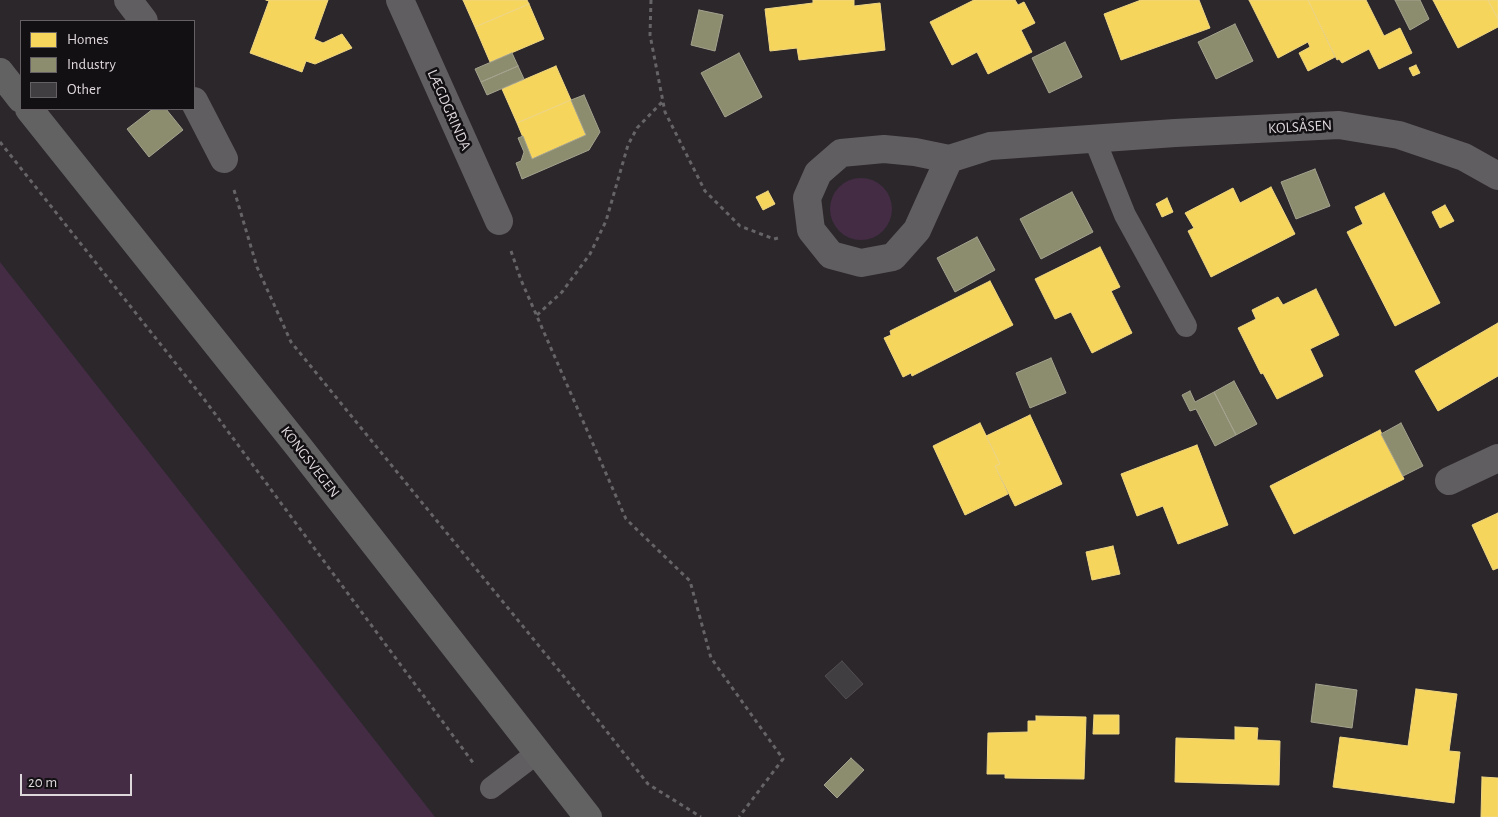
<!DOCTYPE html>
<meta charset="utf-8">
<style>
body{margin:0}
#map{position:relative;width:1498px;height:817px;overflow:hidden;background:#2b272b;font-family:"Alegreya Sans",sans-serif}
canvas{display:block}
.legend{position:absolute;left:20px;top:20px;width:175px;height:90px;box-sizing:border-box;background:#131013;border:1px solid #646064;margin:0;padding:6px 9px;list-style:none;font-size:15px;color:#ded8dd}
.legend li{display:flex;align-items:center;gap:10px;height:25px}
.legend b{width:25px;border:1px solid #646064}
.scale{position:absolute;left:20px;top:774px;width:112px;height:22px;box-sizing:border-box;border:2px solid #ded8dd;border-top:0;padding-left:6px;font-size:15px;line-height:18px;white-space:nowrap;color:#ded8dd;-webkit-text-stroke:4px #131013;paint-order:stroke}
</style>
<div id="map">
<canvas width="1498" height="817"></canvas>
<ul class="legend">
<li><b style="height:14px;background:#f6d55c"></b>Homes</li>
<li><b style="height:14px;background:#8c8c6e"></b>Industry</li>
<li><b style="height:14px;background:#413e41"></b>Other</li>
</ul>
<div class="scale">20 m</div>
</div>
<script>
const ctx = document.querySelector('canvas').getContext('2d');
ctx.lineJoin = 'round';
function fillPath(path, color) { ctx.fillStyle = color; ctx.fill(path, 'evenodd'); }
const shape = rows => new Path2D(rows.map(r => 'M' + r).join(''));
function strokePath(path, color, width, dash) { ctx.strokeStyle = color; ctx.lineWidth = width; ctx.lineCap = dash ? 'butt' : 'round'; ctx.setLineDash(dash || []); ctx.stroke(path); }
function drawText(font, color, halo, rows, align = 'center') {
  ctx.font = font + ' "Alegreya Sans",sans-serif'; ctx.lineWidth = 5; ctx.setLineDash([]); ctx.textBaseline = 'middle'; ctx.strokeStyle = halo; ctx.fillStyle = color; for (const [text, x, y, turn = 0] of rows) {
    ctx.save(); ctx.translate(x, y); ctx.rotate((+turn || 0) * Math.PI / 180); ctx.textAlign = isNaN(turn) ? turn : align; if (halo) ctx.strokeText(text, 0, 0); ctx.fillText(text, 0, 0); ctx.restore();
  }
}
const green = shape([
 '830 209a31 31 0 1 1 62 0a31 31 0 1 1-62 0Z',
 [0,261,0,262,435,817,0,817]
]);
const homes = shape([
 [266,0,328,0,314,39,323,43,342,34,352,48,315,64,306,61,302,72,250,53,269,1,266,0],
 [463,0,527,0,529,4,475,27,463,0],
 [813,0,854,0,854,6,880,3,885,50,799,60,797,48,770,51,765,9,813,3,813,0],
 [974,0,1015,0,1018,5,1024,2,1035,23,1021,30,1032,52,988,74,977,52,952,65,930,22,974,0],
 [1141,0,1199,0,1210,28,1121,60,1104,14,1141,0],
 [1249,0,1308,0,1335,57,1308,71,1299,53,1310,47,1308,42,1278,58,1249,0],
 [1308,0,1366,0,1384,36,1400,28,1412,53,1379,69,1369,49,1342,63,1339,59,1337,60,1308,0],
 [1433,0,1488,0,1498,19,1498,27,1458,48,1433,0],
 [1488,0,1498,0,1498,19,1488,0],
 [529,4,544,39,490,62,475,27,529,4],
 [1416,65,1420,73,1413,76,1409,68,1416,65],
 [556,66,571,100,517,123,502,89,556,66],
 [571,100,586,135,532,159,517,123,571,100],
 [1271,187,1295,234,1211,277,1188,231,1194,228,1185,213,1233,188,1240,203,1271,187],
 [768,191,775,204,763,210,756,197,768,191],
 [1384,193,1440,303,1395,326,1347,232,1363,224,1355,207,1384,193],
 [1167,198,1173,212,1162,217,1156,204,1167,198],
 [1445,205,1454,221,1440,228,1432,212,1445,205],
 [1100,247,1120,287,1111,291,1132,333,1092,353,1071,312,1055,319,1035,279,1100,247],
 [990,281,1013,325,912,376,911,373,903,377,884,338,891,335,890,331,990,281],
 [1316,289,1339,335,1310,349,1323,376,1277,399,1263,373,1261,374,1238,328,1256,319,1252,310,1278,297,1283,305,1316,289],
 [1498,323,1498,376,1438,411,1415,371,1498,323],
 [1030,415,1062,484,1015,506,995,466,1000,464,986,436,1030,415],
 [980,423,1000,464,995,466,1008,494,965,515,933,446,980,423],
 [1380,430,1404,479,1294,534,1270,486,1380,430],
 [1197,445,1228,525,1178,544,1163,506,1137,516,1121,474,1197,445],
 [1498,513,1498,568,1493,570,1472,525,1498,513],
 [1113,546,1120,574,1092,580,1086,552,1113,546],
 [1416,689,1457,694,1449,751,1460,752,1454,803,1333,787,1340,737,1408,746,1416,689],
 [1094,715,1119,715,1119,734,1093,734,1094,715],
 [1036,716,1086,717,1084,779,1005,778,1005,774,987,774,988,733,1028,732,1028,721,1036,721,1036,716],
 [1235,727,1258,728,1257,740,1280,741,1279,785,1175,782,1176,738,1235,740,1235,727],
 [1482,777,1498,778,1498,817,1481,817,1482,777]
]);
const industry = shape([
 [1395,0,1420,0,1429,19,1410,30,1395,0],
 [699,10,723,15,715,51,691,45,699,10],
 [1235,24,1253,61,1216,79,1198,42,1235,24],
 [1065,42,1082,77,1049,93,1032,58,1065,42],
 [512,53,518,66,481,82,475,69,512,53],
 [739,53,762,97,725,117,701,73,739,53],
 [518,66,524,79,487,95,481,82,518,66],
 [584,95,600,132,589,150,522,179,516,163,521,161,524,152,518,138,523,136,532,159,586,135,571,100,584,95],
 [153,109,166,109,183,130,149,157,127,129,153,109],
 [1315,169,1330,206,1296,219,1281,182,1315,169],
 [1072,192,1093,232,1041,259,1020,219,1072,192],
 [977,237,995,270,955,292,937,258,977,237],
 [1051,358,1066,393,1030,408,1016,373,1051,358],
 [1234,381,1257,424,1236,435,1214,392,1234,381],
 [1190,391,1195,402,1214,392,1236,435,1215,446,1196,409,1190,411,1182,395,1190,391],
 [1401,423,1423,466,1403,476,1381,434,1401,423],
 [1316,684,1357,690,1352,728,1311,722,1316,684],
 [851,758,864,770,837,798,824,785,851,758]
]);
const building = shape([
 [842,661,863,684,846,699,825,676,842,661]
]);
const path = shape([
 [651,0,650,35,665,112,705,191,740,226,774,239,778,238],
 [0,142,204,399,474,764],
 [234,190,257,267,291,342,561,673,648,784,701,817],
 [511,251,521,280,626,519,690,581,711,658,783,759,739,817],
 [537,315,562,292,590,254,606,221,628,145,637,128,663,101]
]);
const lane = shape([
 [1094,138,1125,215,1186,326],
 [491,788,537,753]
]);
const street = shape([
 [128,0,144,21],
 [400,0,499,221],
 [194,101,224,159],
 [949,159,917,230,893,257,861,263,831,255,811,230,807,198,818,173,841,153,884,149,915,152,949,159,990,146,1175,133,1339,125,1399,135,1464,157,1498,176],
 [1449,481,1498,458]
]);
const secondary = shape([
 [0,72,21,99],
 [29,109,302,451,588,817]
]);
const streetNames = [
 ["LÆGDGRINDA",449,110,66],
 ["KOLSÅSEN",1300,127,-3],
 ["KONGSVEGEN",310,462,52]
];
fillPath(green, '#442c45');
fillPath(homes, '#f6d55c');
strokePath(homes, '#efd683', 1);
fillPath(industry, '#8c8c6e');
strokePath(industry, '#a5a38f', 1);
fillPath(building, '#413e41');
strokePath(building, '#524f52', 1);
strokePath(path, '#666466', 3, [4, 4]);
strokePath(lane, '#615e61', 22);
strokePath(street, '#615e61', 28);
strokePath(secondary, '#636263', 28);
drawText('15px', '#ded8dd', '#131013', streetNames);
</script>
